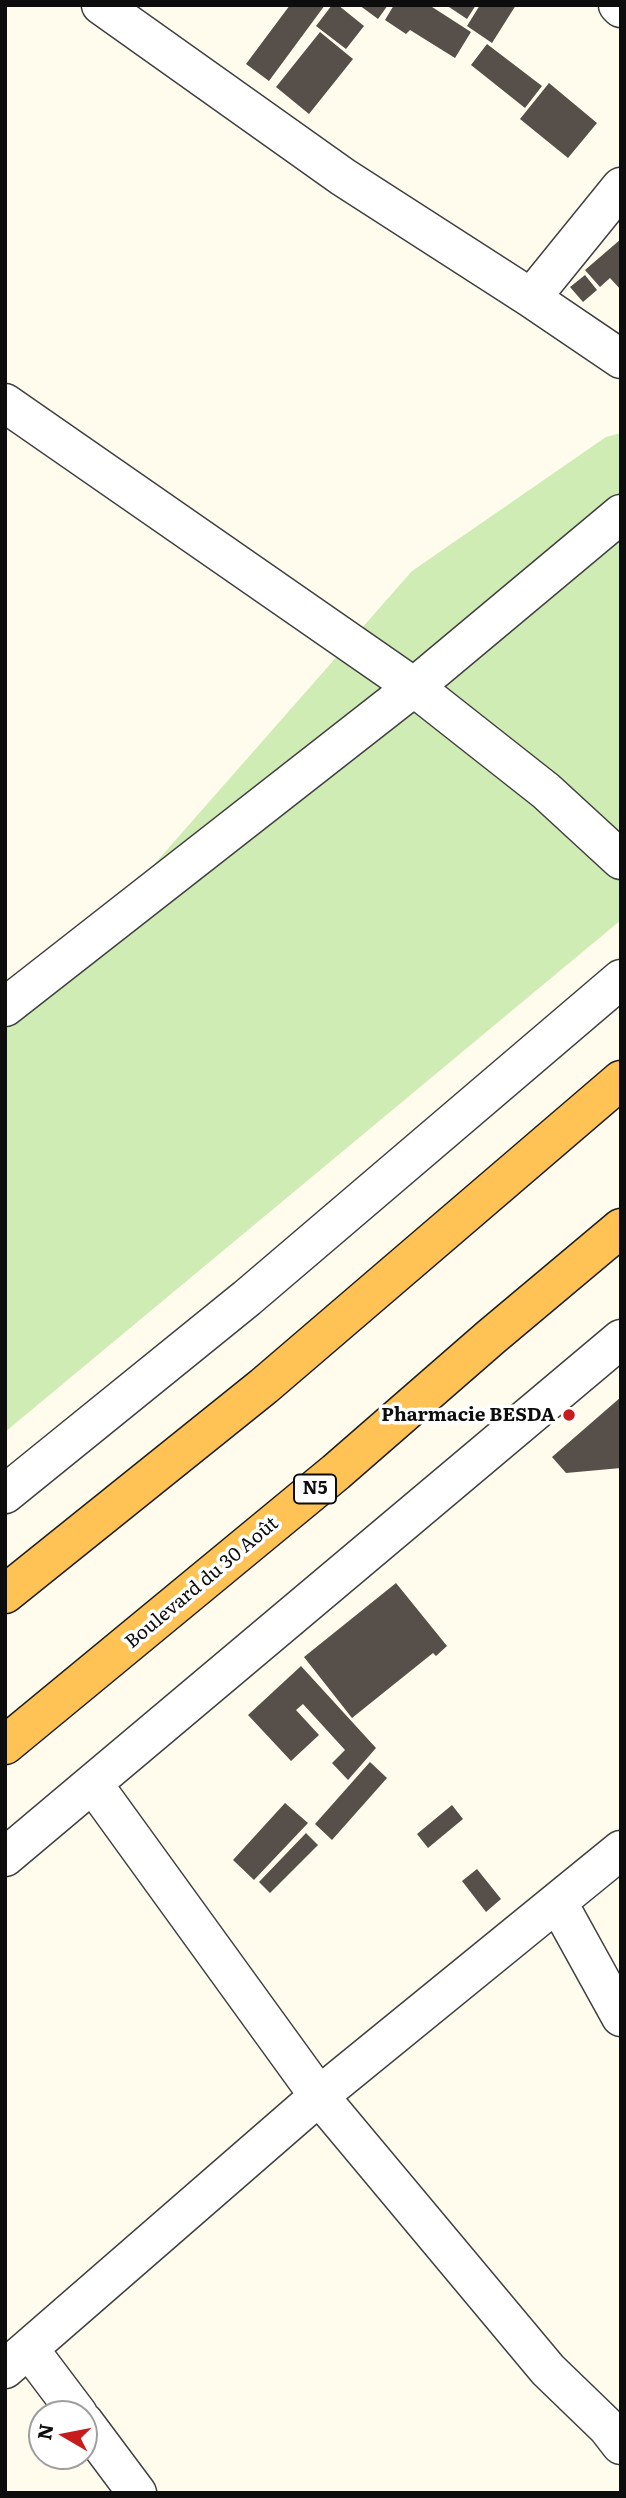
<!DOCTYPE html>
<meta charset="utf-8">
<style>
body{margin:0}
#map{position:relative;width:626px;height:2498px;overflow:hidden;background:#fffced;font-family:Literata,serif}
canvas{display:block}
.frame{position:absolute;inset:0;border:7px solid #0d0d0d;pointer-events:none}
.north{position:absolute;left:28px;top:2400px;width:70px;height:70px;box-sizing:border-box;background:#fff;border:2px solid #9e9e9e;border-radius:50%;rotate:280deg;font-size:19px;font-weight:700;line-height:28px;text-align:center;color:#0d0d0d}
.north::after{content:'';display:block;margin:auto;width:24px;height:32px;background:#c71b1c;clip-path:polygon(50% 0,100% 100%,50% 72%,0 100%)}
</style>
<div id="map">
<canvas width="626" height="2498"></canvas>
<div class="frame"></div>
<div class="north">N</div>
</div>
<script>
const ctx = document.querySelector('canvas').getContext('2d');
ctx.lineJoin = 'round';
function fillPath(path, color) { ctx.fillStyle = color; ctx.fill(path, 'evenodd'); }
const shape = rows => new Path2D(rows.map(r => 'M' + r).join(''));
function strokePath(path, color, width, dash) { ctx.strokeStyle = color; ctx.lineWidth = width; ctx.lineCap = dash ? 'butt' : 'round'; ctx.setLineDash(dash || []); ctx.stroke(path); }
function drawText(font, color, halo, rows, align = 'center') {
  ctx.font = font + ' Literata,serif'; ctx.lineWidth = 7; ctx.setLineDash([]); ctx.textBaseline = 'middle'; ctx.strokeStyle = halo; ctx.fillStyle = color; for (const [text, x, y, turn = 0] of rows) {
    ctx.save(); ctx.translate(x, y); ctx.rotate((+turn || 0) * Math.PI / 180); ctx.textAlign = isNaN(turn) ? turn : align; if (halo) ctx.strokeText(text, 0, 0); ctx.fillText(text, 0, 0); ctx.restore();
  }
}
const green = shape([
 [621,433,621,920,5,1432,5,1025,35,1000,412,571,606,437]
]);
const building = shape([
 [290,5,325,5,269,81,246,64],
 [332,5,338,5,364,26,346,49,316,26],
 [359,5,388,5,378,19],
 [394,5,429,5,471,32,455,58,410,30,406,34,385,20],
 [446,5,476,5,467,19],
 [480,5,516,5,492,43,467,26],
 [320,32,353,59,309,114,276,87],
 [487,44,542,86,525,108,471,65],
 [549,83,597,123,568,158,520,119],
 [621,239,621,290,610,278,600,287,585,270],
 [585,275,597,290,583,302,570,287],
 [621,1397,621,1468,566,1473,552,1457],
 [396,1583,447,1646,436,1656,433,1653,352,1718,304,1657],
 [301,1666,376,1748,348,1780,332,1763,345,1750,303,1704,296,1710,319,1735,291,1761,248,1715],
 [370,1762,387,1778,332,1840,315,1824],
 [285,1803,308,1823,254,1880,233,1860],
 [452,1805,463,1819,428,1848,417,1834],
 [306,1833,318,1845,270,1893,259,1882],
 [477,1869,501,1899,486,1912,462,1881]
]);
const minor = shape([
 [101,5,343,177,531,298,621,359],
 [618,5,621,8],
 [531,298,621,187],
 [5,403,414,687,546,791,621,860],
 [5,1007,414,687,621,514],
 [5,1494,247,1298,621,979],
 [93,1784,319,2096,548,2370,607,2427,621,2445],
 [5,1857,621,1339],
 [558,1903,621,2017],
 [29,2349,78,2414],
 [5,2369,319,2096,621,1850],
 [84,2422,137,2493]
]);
const trunk = shape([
 [5,1594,264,1386,621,1080],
 [5,1745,336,1472,491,1337,621,1228]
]);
const markers = [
 [569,1415,7,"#c71b1c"]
];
const shields = [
 [315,1489,42]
];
const shieldNames = [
 ["N5",315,1489]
];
const poiNames = [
 ["Pharmacie BESDA",555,1415]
];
const streetNames = [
 ["Boulevard du 30 Août",202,1583,-40]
];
fillPath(green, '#cfecb4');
fillPath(building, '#574f49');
strokePath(minor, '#404040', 41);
strokePath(trunk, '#1e1e1e', 41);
strokePath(minor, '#fff', 38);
strokePath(trunk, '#ffc254', 38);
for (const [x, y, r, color] of markers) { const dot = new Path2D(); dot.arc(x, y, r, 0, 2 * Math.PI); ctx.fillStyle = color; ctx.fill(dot); strokePath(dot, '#fff', 2.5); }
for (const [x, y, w] of shields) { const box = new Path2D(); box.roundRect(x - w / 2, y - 14.5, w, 29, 5); ctx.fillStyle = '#fff'; ctx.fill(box); strokePath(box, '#0d0d0d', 2); }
drawText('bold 18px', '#0d0d0d', null, shieldNames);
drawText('bold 19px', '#0d0d0d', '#fff', poiNames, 'right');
drawText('19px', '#0d0d0d', '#fff', streetNames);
</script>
